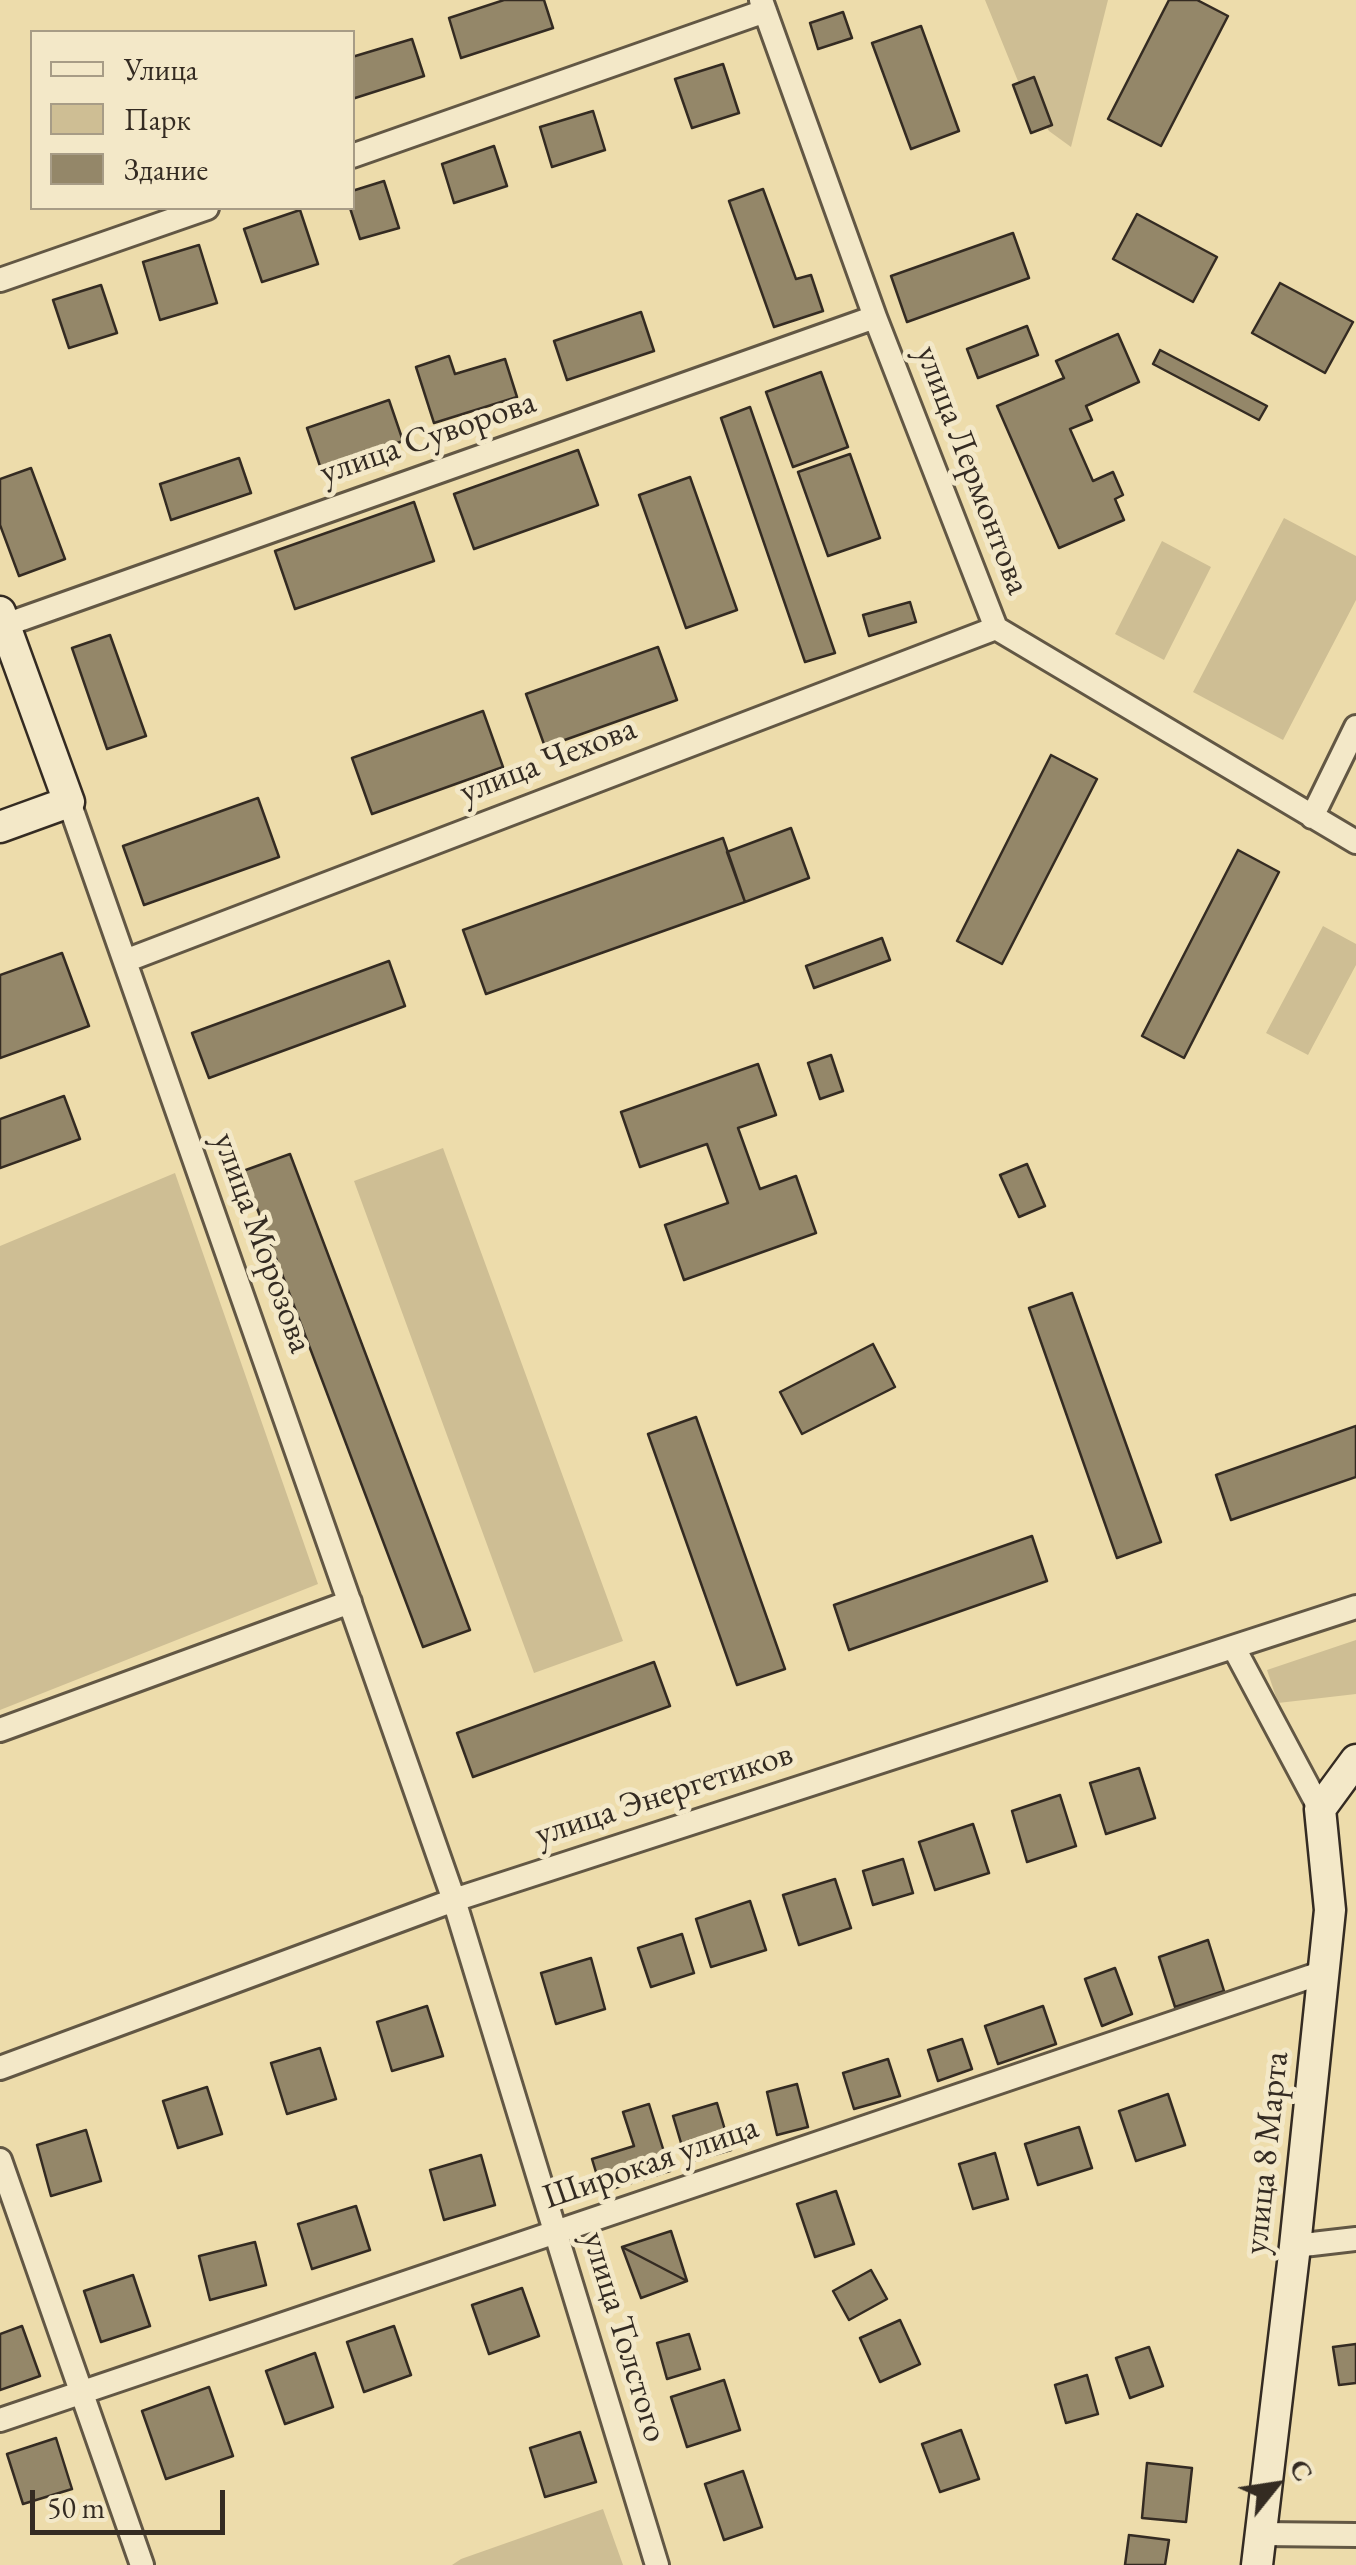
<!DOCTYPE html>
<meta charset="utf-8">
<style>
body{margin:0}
#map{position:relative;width:1356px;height:2565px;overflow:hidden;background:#eddcab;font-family:"EB Garamond",serif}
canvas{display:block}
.legend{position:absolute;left:30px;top:30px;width:325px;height:180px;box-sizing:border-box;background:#f3e8c8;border:2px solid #a79c86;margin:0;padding:12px 18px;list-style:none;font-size:30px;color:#342b22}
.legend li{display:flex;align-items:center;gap:20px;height:50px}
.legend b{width:50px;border:2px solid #a79c86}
.north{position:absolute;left:1226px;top:2435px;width:100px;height:100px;-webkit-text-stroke:8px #f3e8c8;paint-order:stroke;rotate:60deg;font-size:28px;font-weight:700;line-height:40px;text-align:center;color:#342b22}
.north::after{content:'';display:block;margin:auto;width:35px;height:45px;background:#342b22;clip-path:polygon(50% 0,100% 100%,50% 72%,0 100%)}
.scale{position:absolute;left:30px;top:2490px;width:195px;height:45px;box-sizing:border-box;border:5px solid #342b22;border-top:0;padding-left:12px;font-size:30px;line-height:35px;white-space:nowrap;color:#342b22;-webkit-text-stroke:8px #f3e8c8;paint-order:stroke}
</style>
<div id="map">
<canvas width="1356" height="2565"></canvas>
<ul class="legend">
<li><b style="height:12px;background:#f3e8c8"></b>Улица</li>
<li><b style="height:28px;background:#cebe94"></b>Парк</li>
<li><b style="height:28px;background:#948769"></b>Здание</li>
</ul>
<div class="north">С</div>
<div class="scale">50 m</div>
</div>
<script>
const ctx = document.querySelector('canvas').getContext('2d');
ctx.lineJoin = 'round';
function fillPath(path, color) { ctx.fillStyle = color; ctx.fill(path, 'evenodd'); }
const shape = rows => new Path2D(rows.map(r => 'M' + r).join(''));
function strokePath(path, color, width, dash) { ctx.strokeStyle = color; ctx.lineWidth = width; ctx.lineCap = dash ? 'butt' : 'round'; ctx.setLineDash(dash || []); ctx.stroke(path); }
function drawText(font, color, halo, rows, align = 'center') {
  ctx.font = font + ' "EB Garamond",serif'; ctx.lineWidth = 10; ctx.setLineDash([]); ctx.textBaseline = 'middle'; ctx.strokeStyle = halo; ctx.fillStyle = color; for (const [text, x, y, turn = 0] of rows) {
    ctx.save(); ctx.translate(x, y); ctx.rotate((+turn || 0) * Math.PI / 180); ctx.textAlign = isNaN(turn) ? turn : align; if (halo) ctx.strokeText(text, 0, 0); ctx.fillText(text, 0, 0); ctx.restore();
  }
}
const green = shape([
 [985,0,1108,0,1071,147,1049,131,1020,86],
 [1284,518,1356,556,1356,600,1283,740,1193,692],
 [1162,541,1211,567,1164,660,1115,634],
 [1323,926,1356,944,1356,965,1308,1055,1266,1033],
 [443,1148,623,1641,534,1673,354,1181],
 [175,1173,318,1584,0,1710,0,1246],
 [1356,1640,1356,1694,1278,1703,1267,1670],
 [603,2509,623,2565,452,2565,461,2559]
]);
const building = shape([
 [504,0,544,0,553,28,461,58,449,18,504,0],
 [1169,0,1197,0,1228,16,1161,146,1108,119,1169,0],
 [843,12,852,38,818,49,810,23,843,12],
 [921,26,959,131,911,149,872,43,921,26],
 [412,39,424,76,352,99,352,57,412,39],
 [723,64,739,113,692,128,675,79,723,64],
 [1034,77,1052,125,1031,133,1013,85,1034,77],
 [593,111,605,150,552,167,540,127,593,111],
 [494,146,507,186,454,203,442,164,494,146],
 [384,181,399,228,360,239,350,208,352,208,352,191,384,181],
 [763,189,796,279,811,275,823,311,774,327,729,201,763,189],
 [300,210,318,264,262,282,244,229,300,210],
 [1137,214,1217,257,1193,302,1113,259,1137,214],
 [1013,233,1029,278,907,322,891,276,1013,233],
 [199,245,217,303,160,320,143,262,199,245],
 [1280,283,1353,322,1325,373,1252,333,1280,283],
 [101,285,117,333,69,348,53,300,101,285],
 [641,312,654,351,567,380,554,341,641,312],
 [1027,326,1038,355,978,378,967,349,1027,326],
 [1118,334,1139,382,1086,406,1092,420,1070,429,1093,481,1113,472,1123,495,1115,499,1124,520,1059,548,997,406,1064,378,1056,361,1118,334],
 [1160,350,1267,406,1259,420,1153,364,1160,350],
 [449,356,455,374,505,359,517,397,434,423,416,367,449,356],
 [821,372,848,447,793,467,766,392,821,372],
 [389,400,403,441,321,469,307,428,389,400],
 [750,407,835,653,805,662,721,418,750,407],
 [578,450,598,505,474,549,454,494,578,450],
 [850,454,880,538,828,556,798,472,850,454],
 [239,458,251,493,171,520,160,484,239,458],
 [31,468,65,559,19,576,0,525,0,479,31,468],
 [690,477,737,610,686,628,639,495,690,477],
 [414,502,434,561,295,609,275,551,414,502],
 [910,602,916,622,869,636,863,615,910,602],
 [110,635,146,736,107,749,72,648,110,635],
 [658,647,677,700,545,747,526,694,658,647],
 [483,711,503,767,372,814,352,758,483,711],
 [1051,755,1097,779,1002,964,957,941,1051,755],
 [258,798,279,857,144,905,123,846,258,798],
 [791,828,809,878,745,902,727,852,791,828],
 [723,838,745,902,486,994,463,930,723,838],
 [1238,850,1279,872,1184,1058,1142,1036,1238,850],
 [882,938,890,960,814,988,806,966,882,938],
 [62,953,89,1026,0,1058,0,975,62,953],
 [389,961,405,1006,209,1078,192,1033,389,961],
 [831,1055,843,1091,820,1099,808,1063,831,1055],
 [758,1064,776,1115,738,1128,760,1189,796,1176,816,1233,684,1280,665,1225,728,1203,707,1144,640,1167,621,1112,758,1064],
 [64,1096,80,1139,0,1168,0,1119,64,1096],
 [290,1154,470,1630,423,1647,243,1171,290,1154],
 [1027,1164,1045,1206,1019,1217,1000,1175,1027,1164],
 [1072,1293,1161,1542,1117,1558,1029,1308,1072,1293],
 [873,1344,895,1387,802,1434,780,1392,873,1344],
 [696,1417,785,1669,737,1685,648,1434,696,1417],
 [1356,1426,1356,1477,1231,1520,1216,1475,1356,1426],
 [1032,1536,1047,1581,849,1650,834,1605,1032,1536],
 [654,1662,670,1706,473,1777,457,1733,654,1662],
 [1139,1768,1155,1818,1106,1834,1090,1783,1139,1768],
 [1060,1795,1076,1846,1027,1862,1012,1811,1060,1795],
 [973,1824,989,1873,935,1890,919,1842,973,1824],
 [903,1859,913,1893,873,1905,863,1871,903,1859],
 [835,1879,851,1928,799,1945,783,1895,835,1879],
 [750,1901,766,1950,711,1967,696,1919,750,1901],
 [682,1934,694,1973,651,1987,638,1948,682,1934],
 [1208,1940,1224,1991,1175,2007,1159,1957,1208,1940],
 [591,1958,605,2009,556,2024,541,1973,591,1958],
 [1115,1968,1132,2014,1102,2026,1085,1979,1115,1968],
 [427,2006,443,2056,392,2071,377,2022,427,2006],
 [1043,2006,1056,2044,998,2064,985,2026,1043,2006],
 [962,2039,972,2069,938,2081,928,2050,962,2039],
 [320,2048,336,2099,287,2114,271,2063,320,2048],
 [888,2059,900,2096,854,2109,843,2073,888,2059],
 [797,2084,808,2127,777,2135,767,2092,797,2084],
 [207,2087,222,2134,178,2148,163,2101,207,2087],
 [1168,2094,1185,2145,1136,2161,1119,2111,1168,2094],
 [717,2103,731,2150,687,2163,673,2116,717,2103],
 [649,2104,670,2171,602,2192,592,2159,634,2146,623,2112,649,2104],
 [1079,2127,1092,2168,1038,2185,1025,2144,1079,2127],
 [86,2130,101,2181,51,2196,37,2145,86,2130],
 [995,2153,1008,2199,973,2209,959,2164,995,2153],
 [481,2155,495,2205,444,2220,430,2170,481,2155],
 [836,2191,854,2244,815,2257,797,2204,836,2191],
 [356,2206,370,2250,312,2269,298,2224,356,2206],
 [671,2231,687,2281,622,2247,671,2231],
 [255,2242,266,2285,210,2300,199,2256,255,2242],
 [622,2247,687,2281,641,2298,622,2247],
 [871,2270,887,2299,849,2320,833,2291,871,2270],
 [133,2275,150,2326,101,2342,84,2291,133,2275],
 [522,2288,539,2336,489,2354,472,2305,522,2288],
 [900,2320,920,2364,880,2382,860,2338,900,2320],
 [22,2326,40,2376,0,2390,0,2334,22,2326],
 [394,2326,411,2375,364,2392,347,2342,394,2326],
 [689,2334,700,2369,667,2379,657,2343,689,2334],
 [1356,2344,1356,2383,1339,2385,1333,2347,1356,2344],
 [1149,2347,1163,2386,1130,2398,1116,2358,1149,2347],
 [315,2353,333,2407,285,2424,266,2371,315,2353],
 [1087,2375,1098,2414,1066,2423,1055,2385,1087,2375],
 [724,2380,740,2430,687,2447,671,2397,724,2380],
 [209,2387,233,2456,166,2479,142,2411,209,2387],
 [961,2430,979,2479,940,2492,922,2444,961,2430],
 [580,2432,596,2482,545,2497,530,2448,580,2432],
 [56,2438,72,2489,23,2504,7,2454,56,2438],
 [1147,2463,1192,2468,1186,2522,1142,2518,1147,2463],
 [743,2471,762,2527,724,2540,705,2484,743,2471],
 [1129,2535,1169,2540,1165,2565,1125,2565,1129,2535]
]);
const street = shape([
 [761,0,875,317,996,628,1356,842],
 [352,156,765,11],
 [0,280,207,208],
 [5,625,875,317],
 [69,802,454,1900,657,2565],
 [1312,817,1356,727],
 [125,961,996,628],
 [1234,1648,1320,1809],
 [0,1730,350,1602],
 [0,2068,454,1900,1356,1607],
 [0,2160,142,2565],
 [1295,2246,1356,2239],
 [0,2420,1324,1972],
 [1262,2534,1356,2535]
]);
const secondary = shape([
 [0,612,69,802,0,827],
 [1257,2565,1295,2246,1330,1910,1320,1809,1356,1760]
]);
const streetNames = [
 ["улица Суворова",428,438,-19],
 ["улица Лермонтова",972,470,69],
 ["улица Чехова",548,761,-21],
 ["улица Морозова",262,1243,70],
 ["улица Энергетиков",664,1795,-18],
 ["улица 8 Марта",1267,2153,-84],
 ["Широкая улица",651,2163,-19],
 ["улица Толстого",624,2337,73]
];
fillPath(green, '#cebe94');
fillPath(building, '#948769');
strokePath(building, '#342b22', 2.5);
strokePath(street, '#625744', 28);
strokePath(secondary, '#342b22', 35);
strokePath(street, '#f3e8c8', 22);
strokePath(secondary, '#f3e8c8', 30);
drawText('35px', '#342b22', '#f3e8c8', streetNames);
</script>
